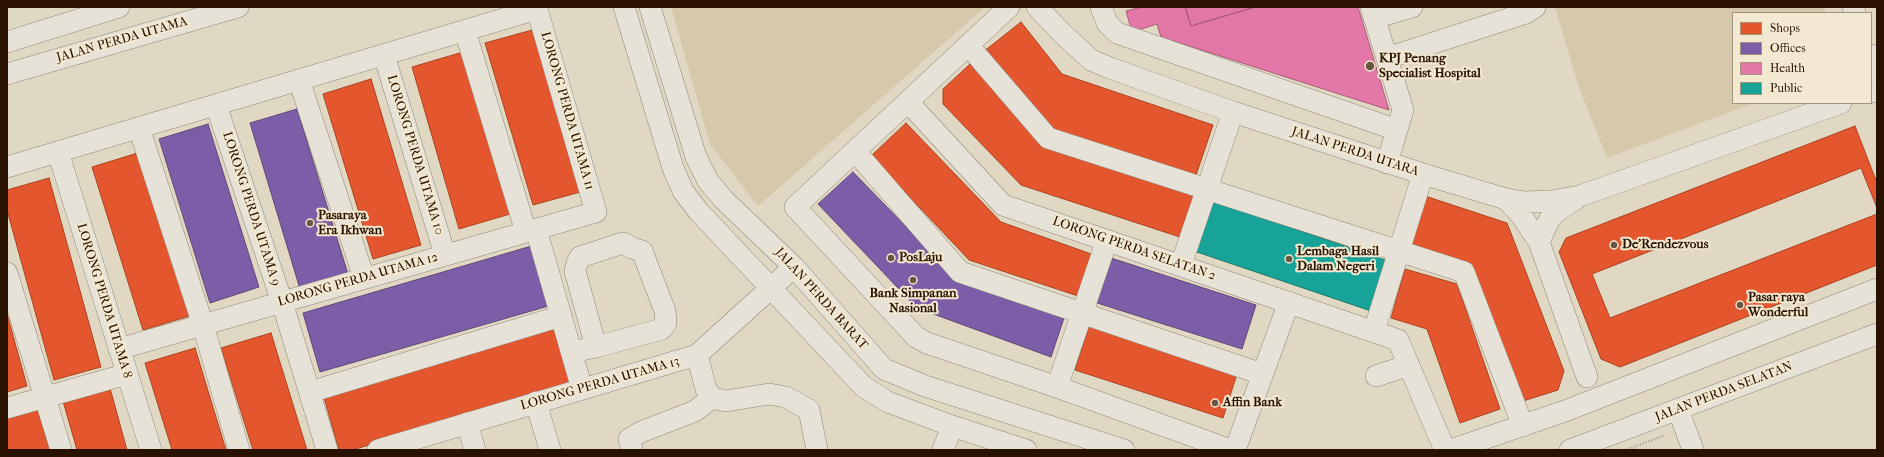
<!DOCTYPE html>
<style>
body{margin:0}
#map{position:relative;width:1884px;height:457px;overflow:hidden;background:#e0d8c3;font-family:"IM FELL French Canon",serif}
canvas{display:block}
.frame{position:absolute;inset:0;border:8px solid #291200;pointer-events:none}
.legend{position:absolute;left:1732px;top:12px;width:140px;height:92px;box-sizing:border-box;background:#f3e9d0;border:1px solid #a2937d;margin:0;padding:5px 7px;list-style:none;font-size:12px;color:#291200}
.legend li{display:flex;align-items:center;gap:8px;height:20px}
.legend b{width:20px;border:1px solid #a2937d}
</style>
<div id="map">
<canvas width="1884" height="457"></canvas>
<div class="frame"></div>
<ul class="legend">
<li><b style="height:11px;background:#e4572e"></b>Shops</li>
<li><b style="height:11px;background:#7b5ea7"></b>Offices</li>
<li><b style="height:11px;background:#e377a8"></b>Health</li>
<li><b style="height:11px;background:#17a398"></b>Public</li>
</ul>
</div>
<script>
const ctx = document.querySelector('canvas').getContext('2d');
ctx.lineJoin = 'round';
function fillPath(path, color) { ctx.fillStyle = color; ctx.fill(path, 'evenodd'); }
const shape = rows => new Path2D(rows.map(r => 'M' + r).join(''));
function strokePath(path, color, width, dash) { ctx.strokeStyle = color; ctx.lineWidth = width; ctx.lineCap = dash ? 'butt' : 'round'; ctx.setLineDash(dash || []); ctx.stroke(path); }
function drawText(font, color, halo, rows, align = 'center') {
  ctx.font = font + ' "IM FELL French Canon",serif'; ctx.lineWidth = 4; ctx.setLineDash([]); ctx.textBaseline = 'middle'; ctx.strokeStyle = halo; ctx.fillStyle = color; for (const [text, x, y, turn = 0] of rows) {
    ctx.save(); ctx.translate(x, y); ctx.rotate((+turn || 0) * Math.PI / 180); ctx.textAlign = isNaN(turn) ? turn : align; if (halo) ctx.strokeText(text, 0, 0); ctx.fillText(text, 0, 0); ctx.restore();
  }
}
const green = shape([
 [671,7,985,7,758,206,710,144],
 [1555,7,1824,7,1826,13,1733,13,1733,103,1754,103,1607,158,1579,88]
]);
const shops = shape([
 [1021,22,1062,74,1213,125,1194,181,1045,130,983,52,1021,22],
 [536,29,584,191,533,205,485,43,536,29],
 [463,52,510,214,459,229,412,67,463,52],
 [970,64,1045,143,1196,194,1183,238,1021,185,943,104,943,89,970,64],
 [371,79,421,245,373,259,323,94,371,79],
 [906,123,1001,222,1094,255,1078,296,969,260,871,156,906,123],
 [1855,126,1877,183,1877,208,1861,168,1592,274,1610,318,1877,214,1877,265,1620,367,1601,359,1559,252,1566,238,1855,126],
 [141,152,193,315,143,330,92,167,141,152],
 [49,178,101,367,54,380,7,210,7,190,49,178],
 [1425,196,1507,223,1564,371,1558,390,1520,402,1468,263,1407,244,1425,196],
 [1405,269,1457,284,1500,409,1460,423,1427,329,1391,318,1405,269],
 [7,314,27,386,7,392,7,314],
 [1089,326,1237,374,1223,418,1075,370,1089,326],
 [555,327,573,386,352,450,339,450,323,394,555,327],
 [271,333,307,450,253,450,221,348,271,333],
 [195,348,226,450,172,450,145,363,195,348],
 [110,388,127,450,77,450,63,401,110,388],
 [38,408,50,450,7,450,7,416,38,408]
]);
const offices = shape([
 [297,109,348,274,300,289,250,123,297,109],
 [208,124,259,287,210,303,159,139,208,124],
 [853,172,948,270,1066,312,1051,357,917,308,818,204,853,172],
 [535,245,552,305,320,372,303,313,535,245],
 [1108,257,1256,305,1242,349,1094,302,1108,257]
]);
const health = shape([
 [1142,7,1185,7,1191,26,1255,7,1358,7,1389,110,1161,37,1157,24,1132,32,1126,11,1142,7],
 [1185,7,1255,7,1191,26,1185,7]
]);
const public = shape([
 [1217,202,1385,260,1386,272,1374,312,1194,251,1207,208,1217,202]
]);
const path = shape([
 [1626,450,1665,435]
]);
const minor = shape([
 [624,7,673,168,683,191,699,212,864,387,888,402,952,426,1026,450],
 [650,7,696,157,708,181,724,200,794,267,884,369,925,386,1124,450],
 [1009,7,795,207,916,337,927,343,1057,387,1231,450],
 [1037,7,1062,33,1091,60,1110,68,1233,112,1423,174,1506,199,1525,202,1551,201,1580,196,1841,103],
 [1101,7,1107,23,1117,33,1397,130],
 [1371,7,1403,110,1387,163],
 [1853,7,1855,13],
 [1374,18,1412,7],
 [465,31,526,232],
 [7,42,119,7],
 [968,45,1048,138,1464,272,1523,426],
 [384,55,445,255],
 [1871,55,1877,71],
 [1387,58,1526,13,1535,7],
 [7,74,238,7],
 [299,80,364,278],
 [1871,92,1877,90],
 [908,102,1003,205,1398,340,1445,450],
 [216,105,282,302,327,450],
 [139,128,203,325,239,450],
 [855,151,960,272,1262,374],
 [58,152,151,450],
 [7,167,537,9,596,212,119,349],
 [1506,199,1521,215,1539,242,1587,377],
 [536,229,582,389],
 [1539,242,1549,220,1557,211,1576,199],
 [1181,265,1233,112],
 [7,273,61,450],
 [1374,331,1423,174],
 [572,352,596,347,662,329,666,323,665,311,642,251,632,248,623,243,580,257,577,263,575,271,596,347],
 [697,355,706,389,712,398,726,401,769,394,786,397,809,410,817,450],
 [1376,376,1409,365],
 [1057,387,1107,240],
 [310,392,561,316],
 [536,402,550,450],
 [7,408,127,374],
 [1678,409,1693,450],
 [467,423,475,450],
 [378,450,697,355,794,267],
 [632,450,629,439,641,432,695,411,712,398],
 [943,450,952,426],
 [1235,450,1289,302],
 [1451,450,1565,411,1877,289],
 [1570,450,1877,334]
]);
const markers = [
 [1370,66,5,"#695744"],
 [310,223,4,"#695744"],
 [1614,245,4,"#695744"],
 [891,258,4,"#695744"],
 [1289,259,4,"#695744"],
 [913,280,4,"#695744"],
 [1740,305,4,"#695744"],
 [1215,403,4,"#695744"]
];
const streetNames = [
 ["JALAN PERDA UTAMA",122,40,-16],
 ["LORONG PERDA UTAMA 11",567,111,74],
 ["JALAN PERDA UTARA",1355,152,18],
 ["LORONG PERDA UTAMA 10",415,155,73],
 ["LORONG PERDA UTAMA 9",251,209,72],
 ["LORONG PERDA SELATAN 2",1134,249,19],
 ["LORONG PERDA UTAMA 12",358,280,-16],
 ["JALAN PERDA BARAT",821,299,48],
 ["LORONG PERDA UTAMA 8",104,301,73],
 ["LORONG PERDA UTAMA 13",600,384,-16],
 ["JALAN PERDA SELATAN",1724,392,-21]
];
const poiNames = [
 ["KPJ Penang",1379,59],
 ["Specialist Hospital",1379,74],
 ["Pasaraya",318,216],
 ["Era Ikhwan",318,231],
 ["De'Rendezvous",1622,245],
 ["Lembaga Hasil",1297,252],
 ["Dalam Negeri",1297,267],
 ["PosLaju",899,258],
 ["Bank Simpanan",913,294,"center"],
 ["Nasional",913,309,"center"],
 ["Pasar raya",1748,298],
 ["Wonderful",1748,313],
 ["Affin Bank",1223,403]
];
fillPath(green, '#d5c8ab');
fillPath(shops, '#e4572e');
strokePath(shops, '#ac4220', 1);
fillPath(offices, '#7b5ea7');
strokePath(offices, '#624775', 1);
fillPath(health, '#e377a8');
strokePath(health, '#ab5976', 1);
fillPath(public, '#17a398');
strokePath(public, '#1c786a', 1);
strokePath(minor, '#8f8779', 22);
strokePath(path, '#a19c92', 2.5, [1, 2]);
strokePath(minor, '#e7e2d7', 21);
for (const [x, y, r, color] of markers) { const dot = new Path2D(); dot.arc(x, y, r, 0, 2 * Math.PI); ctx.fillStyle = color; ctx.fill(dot); strokePath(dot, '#f3e9d0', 1.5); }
drawText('13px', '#291200', '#f3e9d0', streetNames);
drawText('bold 13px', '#291200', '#f3e9d0', poiNames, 'left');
</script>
